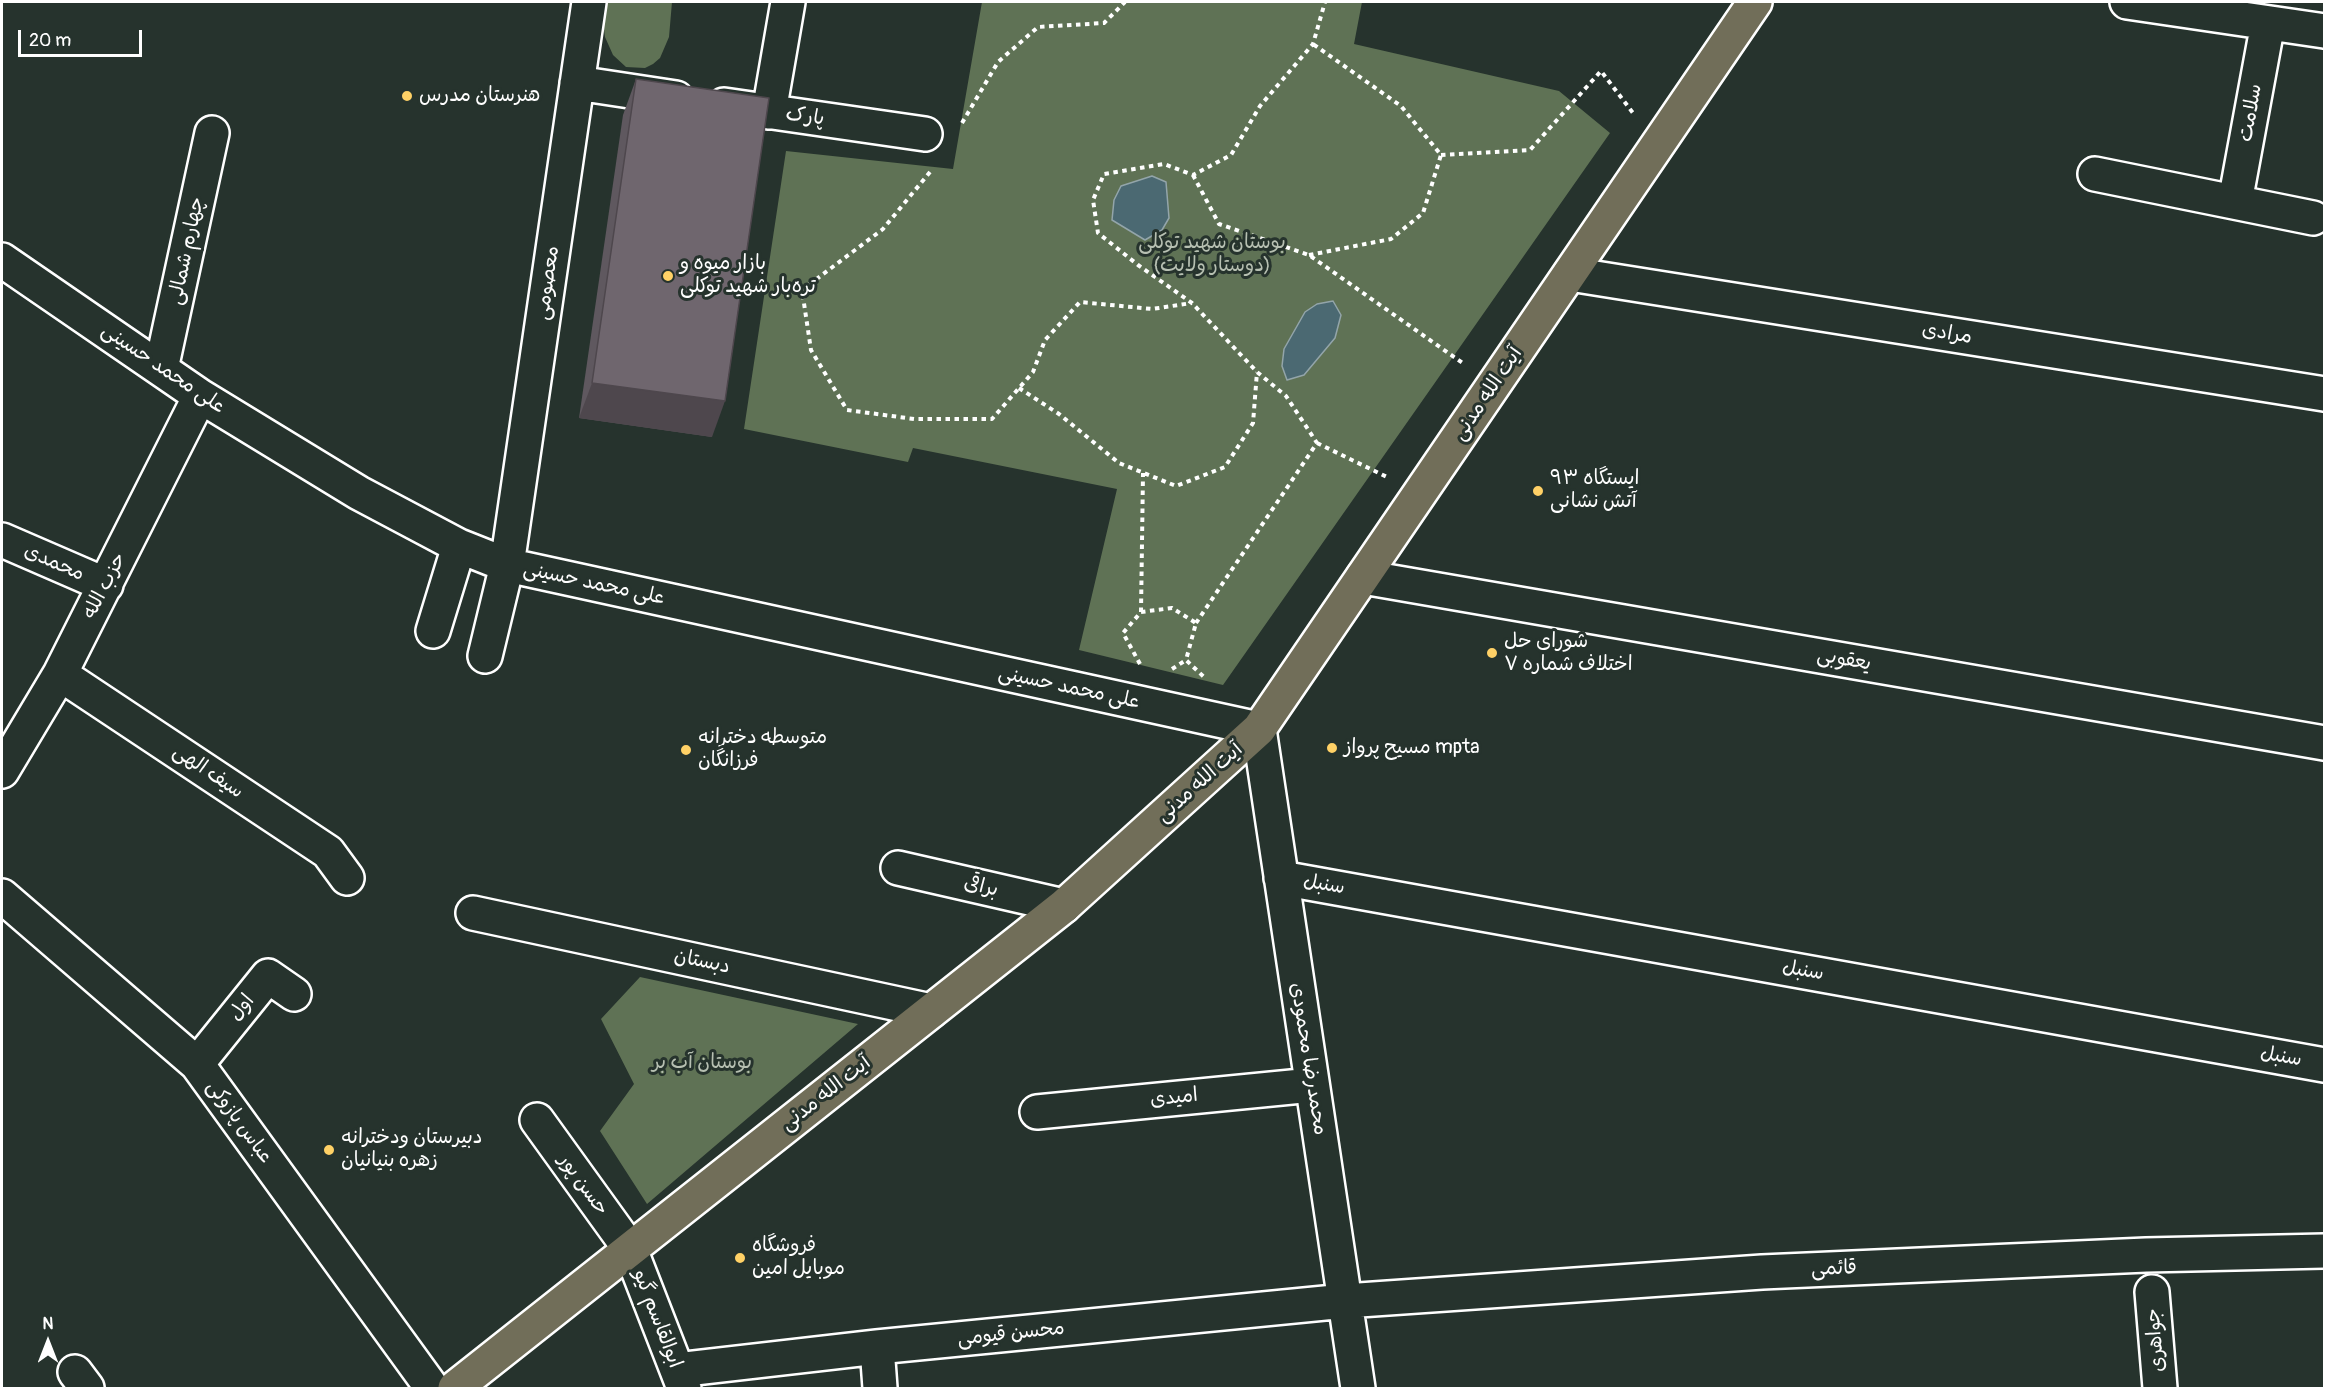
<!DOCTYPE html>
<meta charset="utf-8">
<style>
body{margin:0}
#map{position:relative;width:2326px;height:1390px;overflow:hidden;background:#26332d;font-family:Pangolin,sans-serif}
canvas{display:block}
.frame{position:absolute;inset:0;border:3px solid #fff;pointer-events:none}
.north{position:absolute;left:18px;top:1312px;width:60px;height:60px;-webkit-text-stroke:4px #26332d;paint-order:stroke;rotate:0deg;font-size:16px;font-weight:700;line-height:24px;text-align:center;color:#fff}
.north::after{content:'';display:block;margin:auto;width:21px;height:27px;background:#fff;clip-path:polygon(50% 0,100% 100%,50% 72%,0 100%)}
.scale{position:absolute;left:18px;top:30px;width:124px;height:27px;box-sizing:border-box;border:3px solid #fff;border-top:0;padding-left:8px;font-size:18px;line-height:21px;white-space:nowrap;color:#fff;-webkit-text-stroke:4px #26332d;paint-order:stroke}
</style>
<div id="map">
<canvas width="2326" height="1390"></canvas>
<div class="frame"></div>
<div class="north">N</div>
<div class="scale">20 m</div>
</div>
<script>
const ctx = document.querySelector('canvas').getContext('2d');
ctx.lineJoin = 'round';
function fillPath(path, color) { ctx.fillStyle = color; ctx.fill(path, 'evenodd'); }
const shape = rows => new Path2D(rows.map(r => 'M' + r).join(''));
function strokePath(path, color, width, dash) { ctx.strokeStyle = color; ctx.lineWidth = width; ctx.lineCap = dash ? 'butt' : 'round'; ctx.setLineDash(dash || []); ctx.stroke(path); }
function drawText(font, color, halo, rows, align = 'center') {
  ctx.font = font + ' Pangolin,"Playpen Sans Arabic",sans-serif'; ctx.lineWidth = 6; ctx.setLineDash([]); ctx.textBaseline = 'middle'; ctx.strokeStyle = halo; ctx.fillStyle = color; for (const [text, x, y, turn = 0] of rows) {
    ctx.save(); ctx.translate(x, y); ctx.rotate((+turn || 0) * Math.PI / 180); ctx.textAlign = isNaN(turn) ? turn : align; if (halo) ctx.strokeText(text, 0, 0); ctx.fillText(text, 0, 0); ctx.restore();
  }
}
const green = shape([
 [605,2,672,2,669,37,660,58,653,64,645,68,626,67,613,55,605,37,603,22],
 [982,2,1362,2,1354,44,1559,91,1610,133,1223,685,1079,650,1117,489,913,448,908,462,744,429,786,151,953,169],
 [640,977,858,1024,647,1204,600,1131,634,1084,601,1019]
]);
const water = shape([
 [1152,176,1166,182,1169,218,1162,230,1145,240,1112,220,1114,200,1121,186,1152,176],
 [1333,301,1341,315,1335,338,1304,375,1287,380,1282,366,1284,349,1305,312,1317,304,1333,301]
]);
const path = shape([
 [962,123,998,62,1038,27,1104,23,1125,2],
 [1441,155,1530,150,1601,71,1633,113],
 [930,172,883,229,802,290,811,350,847,410,914,419,992,419,1033,372,1045,340,1080,302,1152,309,1192,303],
 [1193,175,1219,224,1309,255,1464,364],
 [1309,255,1391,239,1423,213,1441,155,1401,106,1313,44],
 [1019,388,1059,414,1119,463,1176,486,1225,467,1253,423,1257,372],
 [1317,443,1387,477],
 [1141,612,1143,473],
 [1196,623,1317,443,1286,396,1257,372,1192,303,1138,265,1098,233,1093,200,1104,174,1164,164,1193,175,1231,155,1260,106,1313,44,1325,2],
 [1140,664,1123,633,1141,612,1172,608,1196,623,1186,660,1204,677],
 [1172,669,1186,660]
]);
const minor = shape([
 [2127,2,2324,31],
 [577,83,676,98],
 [724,105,925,134],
 [769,112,788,2],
 [2095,174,2313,218],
 [2235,202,2268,23],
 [2,260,200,396,359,493,459,546,507,565,1259,729,1358,1388],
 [1570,274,2324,394],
 [161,369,212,133],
 [2,540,106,585],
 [1363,577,2324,743],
 [433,631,459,546],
 [485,656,507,565,589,2],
 [60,674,328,852,347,878],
 [2,771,60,674,200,396],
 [898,868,1064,906],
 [1281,878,2324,1065],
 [2,896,197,1064,432,1388],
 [473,913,931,1011],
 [197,1064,268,976,294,994],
 [1037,1112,1312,1085],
 [537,1120,630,1249,684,1388],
 [2152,1292,2160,1388],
 [877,1347,880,1388],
 [677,1370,877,1347,1345,1301,1762,1272,2146,1255,2324,1251],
 [75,1372,87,1388]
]);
const major = shape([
 [455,1388,1064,906,1259,729,1755,2]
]);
const wall = shape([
 [636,79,712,437,579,418,623,115]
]);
const shadedWall = shape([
 [592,383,725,401,712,437,579,418]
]);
const building = shape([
 [636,79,769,98,725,401,592,383,636,79]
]);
const markers = [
 [407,96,6,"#ffd166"],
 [668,276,6,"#ffd166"],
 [1538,491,6,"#ffd166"],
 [1492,653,6,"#ffd166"],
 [1332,748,6,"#ffd166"],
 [686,750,6,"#ffd166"],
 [329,1150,6,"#ffd166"],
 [740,1258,6,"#ffd166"]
];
const poiNames = [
 ["هنرستان مدرس",419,96],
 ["بازار میوه و",680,264],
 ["تره‌بار شهید توکلی",680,287],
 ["ایستگاه ۹۳",1550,479],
 ["آتش نشانی",1550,502],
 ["شورای حل",1504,642],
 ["اختلاف شماره ۷",1504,665],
 ["متوسطه دخترانه",698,738],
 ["فرزانگان",698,761],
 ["مسیح پرواز mpta",1344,748],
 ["دبیرستان ودخترانه",341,1138],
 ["زهره بنیانیان",341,1161],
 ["فروشگاه",752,1246],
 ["موبایل امین",752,1269]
];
const streetNames = [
 ["سلامت",2251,113,-80],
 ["پارک",805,117,8],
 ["چهارم شمالی",187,251,-78],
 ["معصومی",548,283,-82],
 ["مرادی",1947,334,9],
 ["علی محمد حسینی",163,369,34],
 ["آیت الله مدنی",1488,394,-56],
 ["محمدی",54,563,24],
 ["علی محمد حسینی",594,584,12],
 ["حزب الله",105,586,-63],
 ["یعقوبی",1844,660,10],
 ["علی محمد حسینی",1069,688,12],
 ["سیف الهی",208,772,34],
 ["آیت الله مدنی",1200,783,-42],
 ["سنبل",1324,885,10],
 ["براقی",981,887,13],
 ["دبستان",702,962,12],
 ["سنبل",1803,971,10],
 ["اول",242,1008,-51],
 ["سنبل",2281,1057,10],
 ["محمدرضا محمودی",1308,1059,81],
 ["آیت الله مدنی",826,1094,-38],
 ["امیدی",1174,1098,-6],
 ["عباس پازوکی",239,1122,54],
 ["حسن پور",583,1185,54],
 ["قائمی",1834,1269,-2],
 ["ابوالقاسم گیو",657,1319,69],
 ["محسن قیومی",1011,1334,-6],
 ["جواهری",2156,1340,-95]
];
const parkNames = [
 ["بوستان شهید توکلی",1212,243],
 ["(دوستار ولایت)",1212,266],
 ["بوستان آب بر",702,1063]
];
fillPath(green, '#5f7255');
fillPath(water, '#4b6972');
strokePath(water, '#93a5aa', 1.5);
strokePath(minor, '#fff', 38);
strokePath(major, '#fff', 38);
strokePath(path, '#fff', 4, [4.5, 4.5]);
strokePath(minor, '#26332d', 33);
strokePath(major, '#716e59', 33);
fillPath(wall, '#5f585f');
fillPath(shadedWall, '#4e474d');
fillPath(building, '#6f666e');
strokePath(building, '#4e474d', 1.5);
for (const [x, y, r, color] of markers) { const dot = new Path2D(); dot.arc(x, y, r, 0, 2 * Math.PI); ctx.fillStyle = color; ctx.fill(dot); strokePath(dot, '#26332d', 2); }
drawText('20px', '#fff', '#26332d', poiNames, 'left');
drawText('20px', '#fff', '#26332d', streetNames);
drawText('20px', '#b7c0b2', '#26332d', parkNames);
</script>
